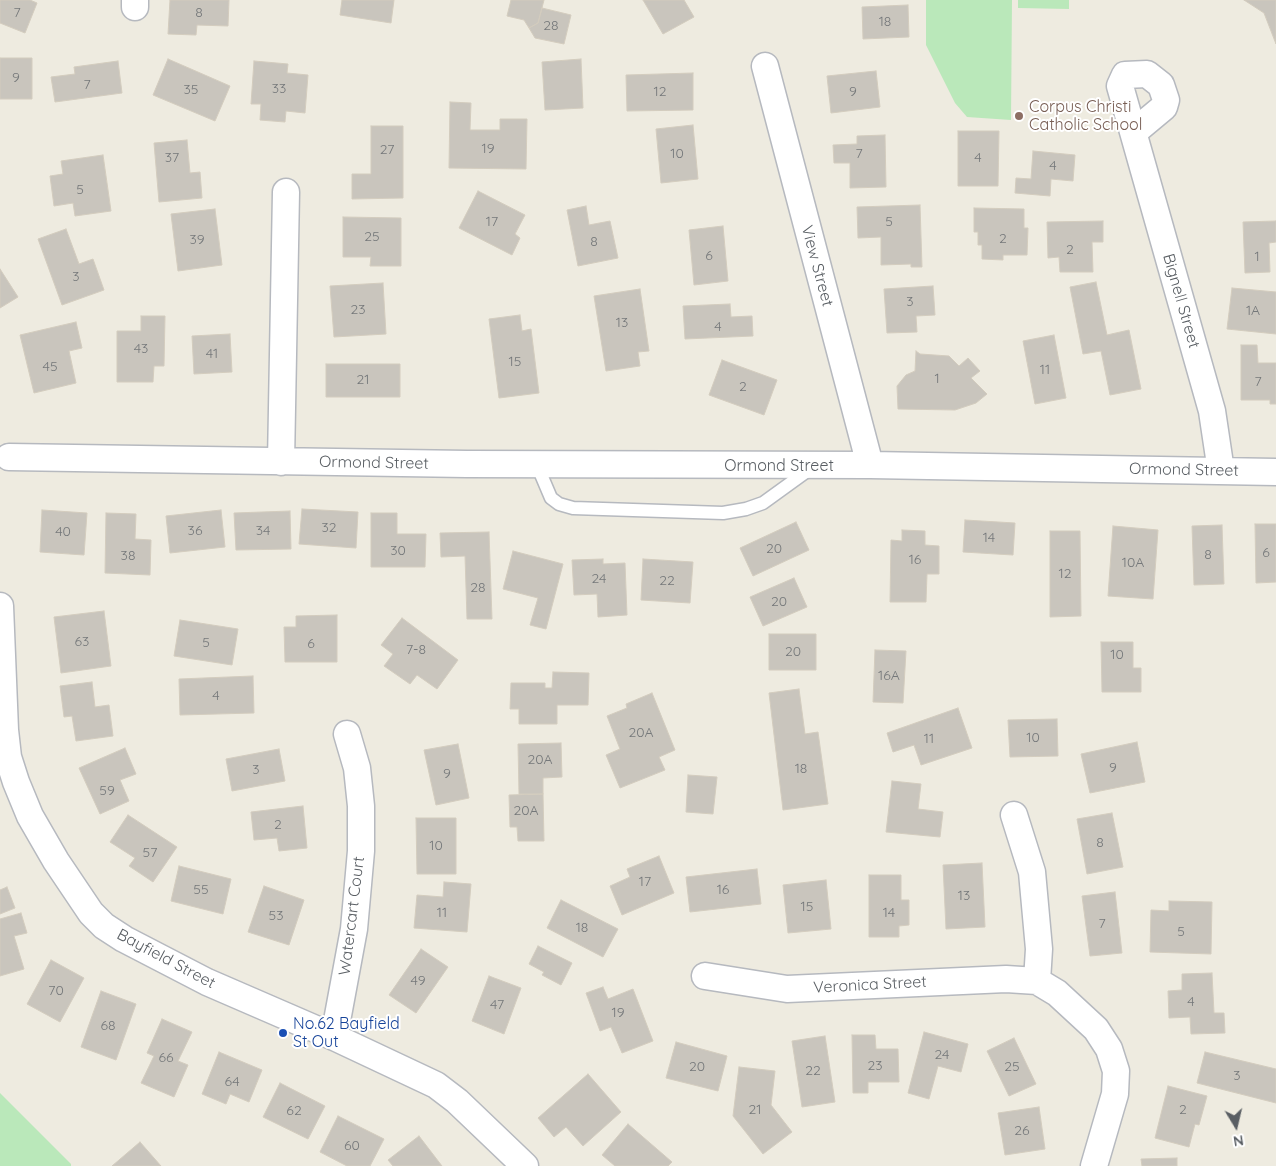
<!DOCTYPE html>
<style>
body{margin:0}
#map{position:relative;width:1276px;height:1166px;overflow:hidden;background:#eeebe0;font-family:Quicksand,sans-serif}
canvas{display:block}
.north{position:absolute;left:1211px;top:1101px;width:50px;height:50px;-webkit-text-stroke:4px #fff;paint-order:stroke;rotate:171deg;font-size:14px;font-weight:700;line-height:20px;text-align:center;color:#595e63}
.north::after{content:'';display:block;margin:auto;width:18px;height:22px;background:#595e63;clip-path:polygon(50% 0,100% 100%,50% 72%,0 100%)}
</style>
<div id="map">
<canvas width="1276" height="1166"></canvas>
<div class="north">N</div>
</div>
<script>
const ctx = document.querySelector('canvas').getContext('2d');
ctx.lineJoin = 'round';
function fillPath(path, color) { ctx.fillStyle = color; ctx.fill(path, 'evenodd'); }
const shape = rows => new Path2D(rows.map(r => 'M' + r).join(''));
function strokePath(path, color, width, dash) { ctx.strokeStyle = color; ctx.lineWidth = width; ctx.lineCap = dash ? 'butt' : 'round'; ctx.setLineDash(dash || []); ctx.stroke(path); }
function drawText(font, color, halo, rows, align = 'center') {
  ctx.font = font + ' Quicksand,sans-serif'; ctx.lineWidth = 4; ctx.setLineDash([]); ctx.textBaseline = 'middle'; ctx.strokeStyle = halo; ctx.fillStyle = color; for (const [text, x, y, turn = 0] of rows) {
    ctx.save(); ctx.translate(x, y); ctx.rotate((+turn || 0) * Math.PI / 180); ctx.textAlign = isNaN(turn) ? turn : align; if (halo) ctx.strokeText(text, 0, 0); ctx.fillText(text, 0, 0); ctx.restore();
  }
}
const green = shape([
 [926,0,1012,0,1011,120,967,117,955,103,926,45],
 [1018,0,1069,0,1069,9,1018,8],
 [0,1093,71,1164,71,1166,0,1166]
]);
const building = shape([
 [0,0,30,0,37,3,25,33,0,23,0,0],
 [170,0,229,0,228,26,197,25,196,35,168,34,170,0],
 [342,0,394,0,391,23,340,15,342,0],
 [511,0,544,0,538,23,529,28,524,20,507,16,511,0],
 [643,0,684,0,694,17,663,34,643,0],
 [1244,0,1276,0,1276,44,1264,13,1244,0],
 [908,5,909,37,863,39,862,7,908,5],
 [542,8,571,15,564,44,535,38,529,28,538,23,542,8],
 [0,58,32,58,32,99,0,99,0,58],
 [168,59,230,86,215,121,153,95,168,59],
 [581,59,583,108,545,110,542,62,581,59],
 [118,61,122,93,55,102,51,77,75,74,74,67,118,61],
 [254,61,288,64,287,73,308,75,305,113,286,111,285,122,260,120,261,104,251,104,254,61],
 [876,71,880,107,831,113,827,76,876,71],
 [693,73,693,110,627,111,626,75,693,73],
 [450,102,471,103,470,130,500,130,500,119,527,119,526,169,449,168,450,102],
 [693,125,698,179,661,183,656,129,693,125],
 [371,126,403,126,403,198,352,199,352,174,371,174,371,126],
 [958,131,999,131,998,186,958,186,958,131],
 [885,135,886,187,850,188,850,163,834,163,833,145,857,144,857,136,885,135],
 [187,140,190,173,200,172,202,198,159,202,154,143,187,140],
 [1033,151,1075,155,1073,181,1051,179,1050,196,1015,193,1016,178,1031,179,1033,151],
 [103,155,111,211,75,216,73,203,54,206,50,176,63,174,61,161,103,155],
 [478,191,525,215,515,234,520,238,512,255,459,228,478,191],
 [920,205,922,267,911,267,911,264,881,265,881,237,858,238,857,207,920,205],
 [586,206,589,225,610,221,618,258,578,266,567,210,586,206],
 [974,208,1024,209,1024,228,1028,228,1027,255,1003,255,1003,260,982,259,982,245,978,245,978,232,974,232,974,208],
 [215,209,222,265,178,271,171,214,215,209],
 [343,217,401,218,401,266,370,266,371,257,343,257,343,217],
 [1103,221,1103,242,1092,242,1093,272,1060,272,1059,257,1048,258,1047,222,1103,221],
 [1276,221,1276,242,1269,243,1270,272,1245,273,1243,222,1276,221],
 [723,226,728,281,694,285,689,230,723,226],
 [66,229,79,264,93,259,104,290,62,305,38,239,66,229],
 [0,269,18,297,0,308,0,269],
 [1096,282,1107,335,1129,330,1141,389,1110,395,1101,351,1083,354,1070,287,1096,282],
 [383,283,386,334,334,337,330,286,383,283],
 [933,286,935,315,916,316,917,332,887,333,884,289,933,286],
 [1232,288,1276,292,1276,334,1227,329,1232,288],
 [640,289,649,351,638,352,640,366,606,371,594,296,640,289],
 [730,304,731,317,752,316,753,336,685,339,683,306,730,304],
 [520,315,522,331,531,329,539,393,499,398,489,319,520,315],
 [141,316,165,316,164,366,154,366,153,382,117,382,117,331,141,331,141,316],
 [76,322,82,348,69,351,76,383,34,393,20,335,76,322],
 [230,334,232,372,194,374,192,336,230,334],
 [1054,335,1066,398,1035,404,1023,341,1054,335],
 [1241,345,1257,345,1258,363,1276,363,1276,404,1270,404,1270,400,1241,400,1241,345],
 [916,351,920,354,949,356,959,366,968,358,980,371,971,378,987,394,976,403,955,410,898,409,897,386,906,375,915,371,916,351],
 [722,360,777,380,764,415,709,395,722,360],
 [326,364,400,364,400,397,326,397,326,364],
 [302,509,358,512,356,548,299,544,302,509],
 [42,510,87,513,84,555,40,552,42,510],
 [221,510,225,547,170,553,166,516,221,510],
 [290,511,291,549,236,550,234,513,290,511],
 [106,513,136,514,135,539,151,540,150,575,105,573,106,513],
 [371,513,397,513,397,534,426,534,425,567,371,567,371,513],
 [965,520,1015,523,1013,555,963,552,965,520],
 [796,522,809,550,753,576,740,548,796,522],
 [1255,524,1276,524,1276,582,1256,583,1255,524],
 [1222,525,1224,584,1194,585,1192,526,1222,525],
 [1113,526,1158,530,1153,599,1108,596,1113,526],
 [902,530,925,531,925,545,939,546,939,574,927,574,926,602,890,602,891,540,902,541,902,530],
 [1050,531,1080,531,1081,616,1050,617,1050,531],
 [489,532,492,619,467,619,465,556,441,557,440,533,489,532],
 [513,551,563,564,546,629,530,625,538,598,503,589,513,551],
 [603,559,603,564,625,563,627,615,598,617,597,594,574,595,572,560,603,559],
 [643,559,693,562,690,603,641,600,643,559],
 [794,578,807,607,763,626,750,597,794,578],
 [104,611,111,666,61,673,54,617,104,611],
 [337,615,337,662,285,662,284,627,296,627,296,616,337,615],
 [402,618,458,660,437,689,417,675,410,684,384,666,393,654,381,645,402,618],
 [180,620,238,629,232,665,174,656,180,620],
 [769,634,816,634,816,670,769,670,769,634],
 [1101,642,1133,642,1133,668,1141,668,1141,692,1102,692,1101,642],
 [875,650,906,651,903,703,873,702,875,650],
 [553,672,589,673,588,705,557,705,557,724,519,724,519,709,510,709,511,683,545,683,545,688,552,688,553,672],
 [253,676,254,713,180,715,179,679,253,676],
 [92,682,95,707,109,705,113,736,76,741,72,716,64,717,60,686,92,682],
 [799,689,805,734,818,732,828,804,783,810,769,693,799,689],
 [652,693,675,750,659,757,665,770,620,788,606,755,620,749,607,716,627,708,626,704,652,693],
 [958,708,972,748,921,765,914,745,893,752,887,733,958,708],
 [1057,719,1058,756,1010,757,1008,720,1057,719],
 [1137,742,1145,782,1090,793,1081,754,1137,742],
 [561,743,562,777,543,778,543,794,519,794,518,744,561,743],
 [458,744,469,798,436,805,424,750,458,744],
 [125,748,136,774,120,780,129,801,100,814,79,768,125,748],
 [279,749,285,781,232,791,226,759,279,749],
 [688,775,717,777,713,814,686,812,688,775],
 [892,781,921,784,918,809,943,812,940,837,886,832,892,781],
 [543,794,544,841,518,841,517,827,510,827,509,795,543,794],
 [303,806,307,848,279,851,277,838,254,840,251,812,303,806],
 [1112,813,1123,867,1087,874,1077,819,1112,813],
 [128,815,177,847,153,882,129,866,135,858,110,842,128,815],
 [416,818,456,818,456,874,417,874,416,818],
 [659,856,674,893,622,915,610,886,630,877,627,869,659,856],
 [982,863,985,927,946,929,943,865,982,863],
 [179,866,231,879,223,914,171,901,179,866],
 [757,869,761,904,690,912,686,877,757,869],
 [869,875,901,875,901,900,909,900,909,925,899,926,899,937,869,937,869,875],
 [826,880,831,929,788,933,783,885,826,880],
 [444,882,471,884,467,932,414,928,417,895,443,897,444,882],
 [264,886,304,900,289,945,248,932,264,886],
 [7,887,15,908,0,914,0,890,7,887],
 [1115,892,1122,953,1090,956,1082,896,1115,892],
 [561,900,618,929,603,957,547,928,561,900],
 [1169,901,1212,902,1211,954,1150,952,1151,910,1169,911,1169,901],
 [21,913,27,933,14,936,24,969,0,976,0,919,21,913],
 [538,946,572,963,561,985,542,975,544,972,529,964,538,946],
 [421,949,448,967,416,1013,389,995,421,949],
 [51,960,84,978,60,1022,27,1004,51,960],
 [1212,973,1214,1013,1224,1013,1225,1033,1191,1034,1190,1017,1169,1018,1168,991,1182,990,1182,974,1212,973],
 [489,976,521,988,504,1034,472,1021,489,976],
 [603,987,608,999,633,989,653,1041,622,1053,611,1027,600,1031,586,993,603,987],
 [101,991,136,1004,116,1060,81,1047,101,991],
 [162,1019,192,1032,178,1061,188,1065,174,1097,141,1083,154,1056,147,1053,162,1019],
 [924,1032,968,1044,961,1072,938,1066,929,1099,908,1093,924,1032],
 [852,1035,875,1035,876,1049,898,1049,899,1082,868,1082,868,1093,853,1093,852,1035],
 [825,1036,835,1102,802,1107,792,1041,825,1036],
 [1014,1038,1036,1084,1009,1096,987,1051,1014,1038],
 [676,1042,727,1056,718,1091,666,1078,676,1042],
 [219,1052,262,1070,249,1102,230,1094,226,1104,202,1094,219,1052],
 [1205,1052,1276,1069,1276,1103,1197,1083,1205,1052],
 [739,1067,775,1071,771,1105,792,1132,763,1154,733,1116,739,1067],
 [588,1074,621,1112,583,1146,566,1127,554,1137,538,1118,588,1074],
 [280,1083,325,1106,308,1139,263,1117,280,1083],
 [1168,1086,1207,1096,1199,1125,1195,1124,1189,1147,1155,1138,1168,1086],
 [1039,1107,1045,1149,1005,1155,998,1113,1039,1107],
 [338,1116,384,1139,370,1166,347,1166,320,1152,338,1116],
 [628,1124,672,1162,668,1166,615,1166,602,1155,628,1124],
 [419,1136,442,1166,393,1166,388,1160,419,1136],
 [140,1142,161,1166,112,1166,140,1142],
 [1177,1158,1177,1166,1142,1166,1141,1159,1177,1158]
]);
const lane = shape([
 [537,465,551,498,559,504,573,508,723,513,746,509,763,503,810,469]
]);
const street = shape([
 [135,7,135,0],
 [765,66,870,465],
 [1134,132,1164,107,1166,100,1161,85,1147,74,1125,75,1120,86,1212,411,1221,471],
 [9,457,467,464,870,465,1276,472],
 [281,462,286,192],
 [0,606,5,730,8,757,16,782,30,816,56,861,91,913,104,926,124,939,207,982,334,1037,436,1085,457,1101,525,1166],
 [1014,815,1032,872,1039,949,1037,981],
 [705,976,787,989,1006,979,1037,981,1057,993,1096,1029,1109,1049,1116,1071,1115,1094,1094,1166],
 [334,1037,354,929,361,851,361,806,357,768,347,734]
]);
const markers = [
 [1019,116,5,"#8d6e63"],
 [283,1033,5,"#1a4fb4"]
];
const numberNames = [
 ["7",17,13],
 ["8",199,13],
 ["18",885,22],
 ["28",551,26],
 ["9",16,78],
 ["7",87,85],
 ["33",279,89],
 ["35",191,90],
 ["12",660,92],
 ["9",853,92],
 ["19",488,149],
 ["27",387,150],
 ["10",677,154],
 ["7",859,154],
 ["37",172,158],
 ["4",978,158],
 ["4",1053,166],
 ["5",80,190],
 ["17",492,222],
 ["5",889,222],
 ["25",372,237],
 ["2",1003,239],
 ["39",197,240],
 ["8",594,242],
 ["2",1070,250],
 ["6",709,256],
 ["1",1257,257],
 ["3",76,277],
 ["3",910,302],
 ["23",358,310],
 ["1A",1253,311],
 ["13",622,323],
 ["4",718,327],
 ["43",141,349],
 ["41",212,354],
 ["15",515,362],
 ["45",50,367],
 ["11",1045,370],
 ["1",937,379],
 ["21",363,380],
 ["7",1258,382],
 ["2",743,387],
 ["32",329,528],
 ["36",195,531],
 ["34",263,531],
 ["40",63,532],
 ["14",989,538],
 ["20",774,549],
 ["30",398,551],
 ["6",1266,553],
 ["8",1208,555],
 ["38",128,556],
 ["16",915,560],
 ["10A",1133,563],
 ["12",1065,574],
 ["24",599,579],
 ["22",667,581],
 ["28",478,588],
 ["20",779,602],
 ["63",82,642],
 ["5",206,643],
 ["6",311,644],
 ["7-8",416,650],
 ["20",793,652],
 ["10",1117,655],
 ["16A",889,676],
 ["4",216,696],
 ["20A",641,733],
 ["10",1033,738],
 ["11",929,739],
 ["20A",540,760],
 ["9",1113,768],
 ["18",801,769],
 ["3",256,770],
 ["9",447,774],
 ["59",107,791],
 ["20A",526,811],
 ["2",278,825],
 ["8",1100,843],
 ["10",436,846],
 ["57",150,853],
 ["17",645,882],
 ["55",201,890],
 ["16",723,890],
 ["13",964,896],
 ["15",807,907],
 ["11",442,913],
 ["14",889,913],
 ["53",276,916],
 ["7",1102,924],
 ["18",582,928],
 ["5",1181,932],
 ["49",418,981],
 ["70",56,991],
 ["4",1191,1002],
 ["47",497,1005],
 ["19",618,1013],
 ["68",108,1026],
 ["24",942,1055],
 ["66",166,1058],
 ["23",875,1066],
 ["20",697,1067],
 ["25",1012,1067],
 ["22",813,1071],
 ["3",1237,1076],
 ["64",232,1082],
 ["21",755,1110],
 ["2",1183,1110],
 ["62",294,1111],
 ["26",1022,1131],
 ["60",352,1146]
];
const educationNames = [
 ["Corpus Christi",1029,107],
 ["Catholic School",1029,125]
];
const streetNames = [
 ["View Street",817,266,75],
 ["Bignell Street",1181,301,74],
 ["Ormond Street",374,463,1],
 ["Ormond Street",779,466],
 ["Ormond Street",1184,470,1],
 ["Watercart Court",352,916,-83],
 ["Bayfield Street",166,959,28],
 ["Veronica Street",870,985,-3]
];
const transitNames = [
 ["No.62 Bayfield",293,1024],
 ["St Out",293,1042]
];
fillPath(green, '#bae8ba');
fillPath(building, '#c9c5bd');
strokePath(building, '#d3ccbe', 1);
strokePath(lane, '#b6b9bf', 15);
strokePath(street, '#b6b9bf', 29);
strokePath(lane, '#fff', 12);
strokePath(street, '#fff', 26);
for (const [x, y, r, color] of markers) { const dot = new Path2D(); dot.arc(x, y, r, 0, 2 * Math.PI); ctx.fillStyle = color; ctx.fill(dot); strokePath(dot, '#fff', 2); }
drawText('14px', '#75787a', null, numberNames);
drawText('16px', '#785e54', '#fff', educationNames, 'left');
drawText('16px', '#595e63', '#fff', streetNames);
drawText('16px', '#164399', '#fff', transitNames, 'left');
</script>
